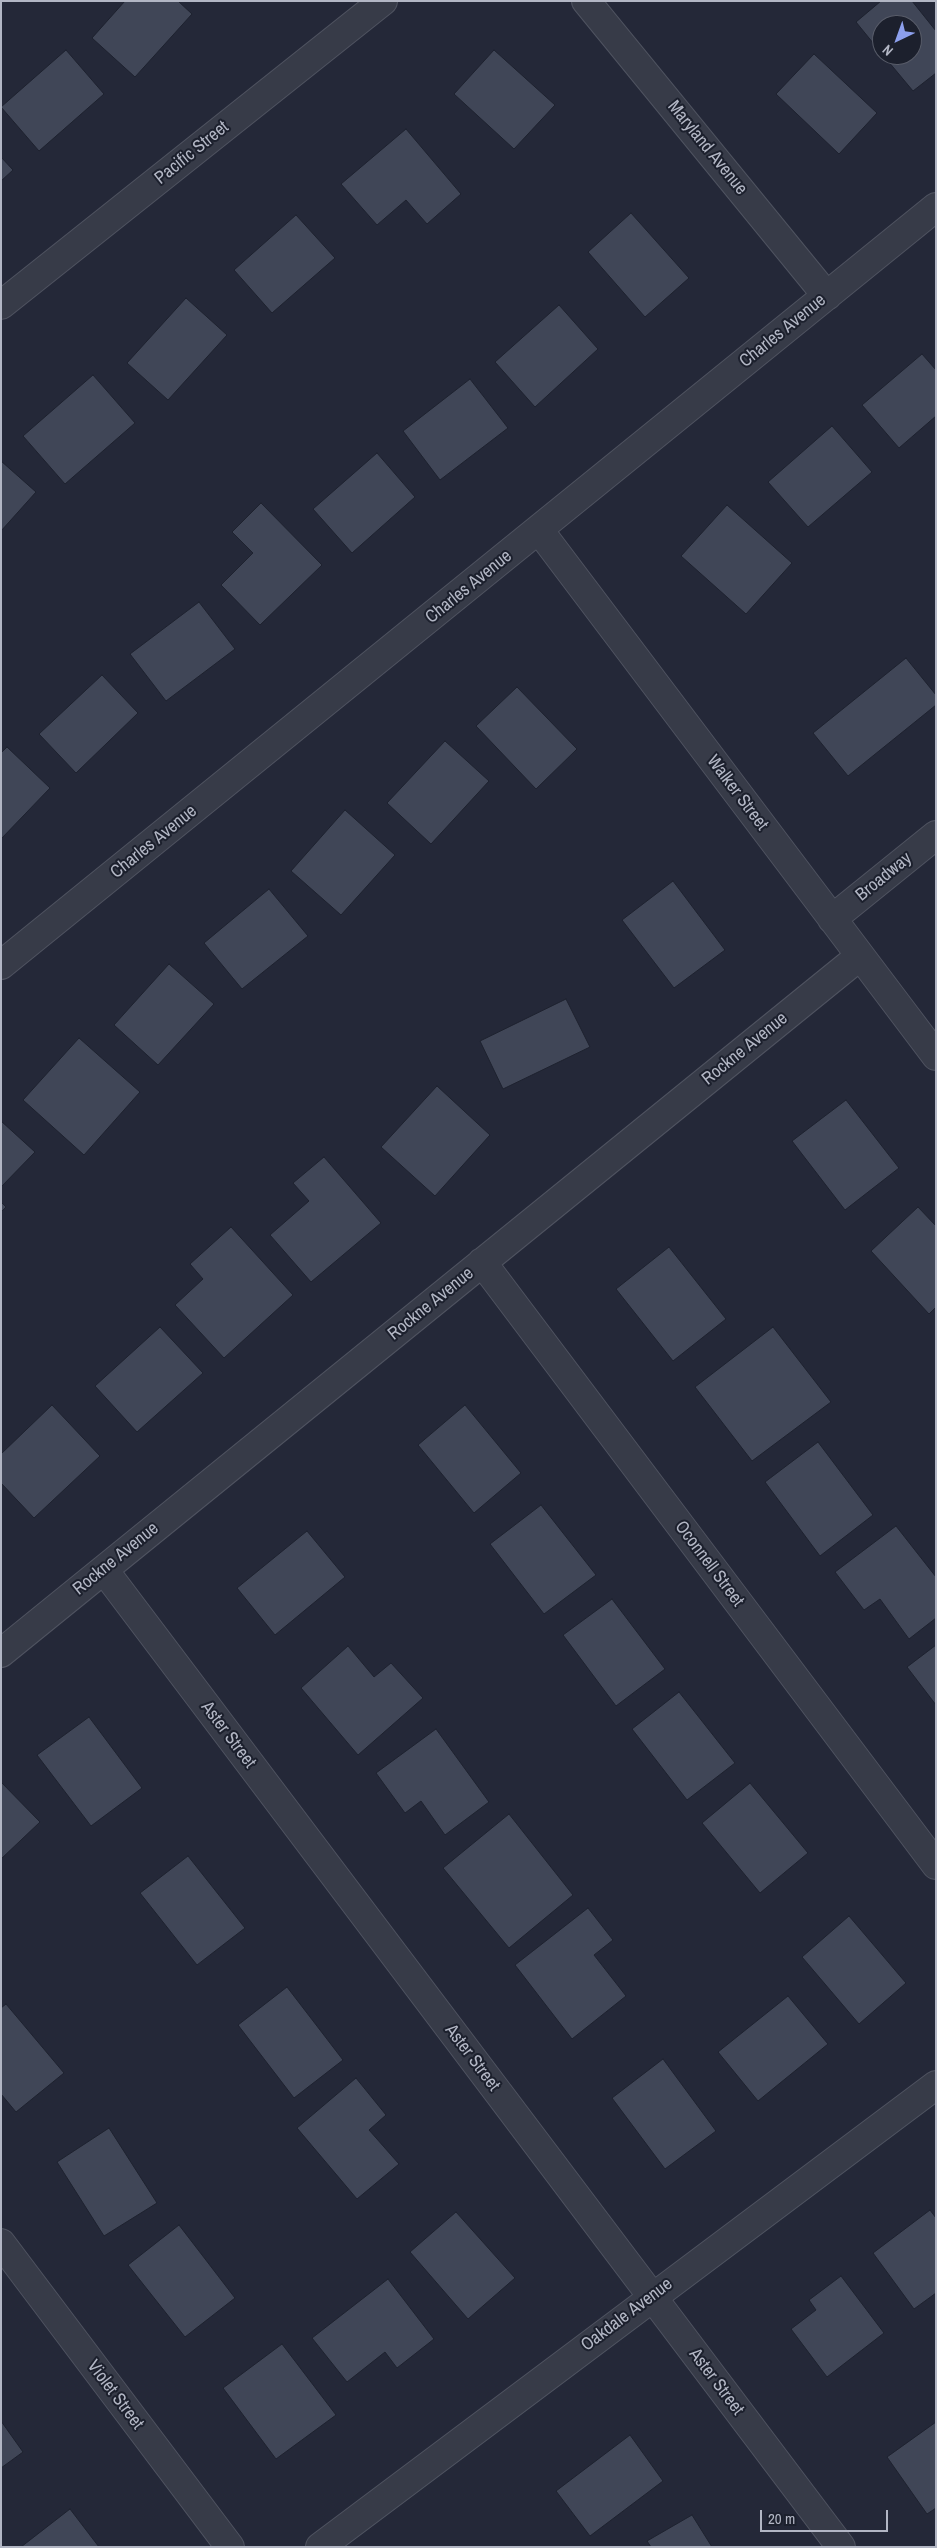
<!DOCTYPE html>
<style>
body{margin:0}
#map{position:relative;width:937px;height:2548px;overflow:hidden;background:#242838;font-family:"Archivo Narrow",sans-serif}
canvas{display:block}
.frame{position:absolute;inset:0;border:2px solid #b2b6c4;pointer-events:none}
.north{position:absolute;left:872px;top:15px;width:50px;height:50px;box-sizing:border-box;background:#1c202d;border:1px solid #585c69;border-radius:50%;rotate:222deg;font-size:14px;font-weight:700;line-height:20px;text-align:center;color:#b2b6c4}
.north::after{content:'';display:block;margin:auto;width:18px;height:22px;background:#8da0ee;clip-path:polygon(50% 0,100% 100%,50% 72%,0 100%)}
.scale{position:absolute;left:760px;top:2510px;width:128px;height:22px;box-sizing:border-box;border:2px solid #b2b6c4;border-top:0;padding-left:6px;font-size:15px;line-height:18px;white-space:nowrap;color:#b2b6c4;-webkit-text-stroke:4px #1c202d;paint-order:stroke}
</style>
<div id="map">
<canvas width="937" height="2548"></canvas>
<div class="frame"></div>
<div class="north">N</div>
<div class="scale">20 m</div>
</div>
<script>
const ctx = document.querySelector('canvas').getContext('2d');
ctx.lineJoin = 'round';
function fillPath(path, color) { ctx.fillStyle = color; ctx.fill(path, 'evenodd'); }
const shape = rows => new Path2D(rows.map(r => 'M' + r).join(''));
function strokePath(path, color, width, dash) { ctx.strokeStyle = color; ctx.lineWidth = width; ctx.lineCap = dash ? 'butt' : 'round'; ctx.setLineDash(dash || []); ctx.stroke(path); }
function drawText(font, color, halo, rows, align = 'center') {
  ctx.font = font + ' "Archivo Narrow",sans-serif'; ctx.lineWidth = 4; ctx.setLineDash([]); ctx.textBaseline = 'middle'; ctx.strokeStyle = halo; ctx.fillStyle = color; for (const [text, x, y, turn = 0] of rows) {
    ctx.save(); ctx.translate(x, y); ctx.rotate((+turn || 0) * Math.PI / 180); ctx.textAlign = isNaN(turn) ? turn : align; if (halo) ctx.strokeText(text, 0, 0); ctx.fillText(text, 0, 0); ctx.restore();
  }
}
const building = shape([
 [125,1,178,1,192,14,135,77,92,38,125,1],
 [881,1,912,1,936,31,936,73,913,91,883,55,912,55,912,25,882,25,882,54,856,22,881,1],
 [66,50,104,94,39,151,1,107,66,50],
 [494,50,555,105,514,149,454,94,494,50],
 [814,54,877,113,839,154,776,94,814,54],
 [406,129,461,194,427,224,406,200,377,225,341,184,406,129],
 [1,157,13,170,1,181,1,157],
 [631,213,689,278,645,317,588,252,631,213],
 [296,215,335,258,272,313,234,270,296,215],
 [186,298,227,335,168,400,127,363,186,298],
 [559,305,598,349,535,407,495,362,559,305],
 [922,354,936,370,936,416,899,448,862,405,922,354],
 [93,375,135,423,65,484,23,436,93,375],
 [470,379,508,428,440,480,403,431,470,379],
 [832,426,872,472,808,527,768,482,832,426],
 [377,453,415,497,352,553,313,509,377,453],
 [1,461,36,492,1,531,1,461],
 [261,503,322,565,260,625,221,585,253,553,232,532,261,503],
 [727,505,792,563,746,614,681,556,727,505],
 [199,602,235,649,166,701,130,654,199,602],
 [906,658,936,695,936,705,848,776,813,733,906,658],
 [102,675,138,713,76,773,39,734,102,675],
 [517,687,577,749,536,789,476,726,517,687],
 [445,741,489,781,431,844,387,803,445,741],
 [7,747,50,788,1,839,1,753,7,747],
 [345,810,395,855,341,915,291,871,345,810],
 [673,881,725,950,674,988,622,920,673,881],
 [269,889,308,936,242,989,204,943,269,889],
 [169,964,214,1004,158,1065,114,1025,169,964],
 [566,999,590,1047,503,1089,480,1041,566,999],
 [79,1038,140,1092,84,1155,23,1100,79,1038],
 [437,1086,490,1135,435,1196,381,1147,437,1086],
 [846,1100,899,1168,845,1210,792,1141,846,1100],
 [1,1121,35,1152,1,1187,1,1121],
 [324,1157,381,1223,311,1282,270,1235,309,1201,293,1183,324,1157],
 [1,1202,6,1207,1,1212,1,1202],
 [918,1207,936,1226,936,1307,929,1314,871,1251,918,1207],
 [231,1227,293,1295,224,1358,175,1305,203,1279,190,1264,231,1227],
 [669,1247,726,1319,673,1361,616,1289,669,1247],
 [160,1327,203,1373,137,1432,95,1386,160,1327],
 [773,1327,831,1402,752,1461,695,1387,773,1327],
 [52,1405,100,1456,34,1518,1,1483,1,1454,52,1405],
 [465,1405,521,1473,474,1513,418,1445,465,1405],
 [818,1442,873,1515,820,1556,765,1482,818,1442],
 [541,1505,596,1575,544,1614,490,1544,541,1505],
 [896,1526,936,1577,936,1618,909,1639,880,1599,864,1610,835,1572,896,1526],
 [307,1531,345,1577,275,1635,237,1588,307,1531],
 [612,1599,665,1669,616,1706,563,1635,612,1599],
 [936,1645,936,1705,907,1667,936,1645],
 [348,1646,374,1677,391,1663,423,1698,358,1755,301,1688,348,1646],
 [679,1692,735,1763,687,1800,632,1729,679,1692],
 [89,1717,142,1788,91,1826,37,1755,89,1717],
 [436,1729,489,1802,445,1835,421,1801,405,1813,376,1773,436,1729],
 [1,1782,40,1822,1,1859,1,1782],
 [750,1783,808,1853,760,1893,702,1823,750,1783],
 [509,1814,573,1895,509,1948,443,1868,509,1814],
 [188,1856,245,1928,197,1965,140,1893,188,1856],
 [588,1908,613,1940,594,1955,626,1996,572,2039,515,1965,588,1908],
 [849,1916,906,1983,859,2024,802,1957,849,1916],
 [287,1987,343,2060,294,2098,238,2025,287,1987],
 [788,1996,828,2044,758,2101,718,2052,788,1996],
 [6,2004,64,2073,16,2112,1,2094,1,2008,6,2004],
 [663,2059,716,2131,665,2169,612,2098,663,2059],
 [356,2078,386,2115,369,2130,399,2164,357,2199,297,2128,356,2078],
 [109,2128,157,2203,104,2236,57,2162,109,2128],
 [930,2210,936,2218,936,2293,914,2309,873,2253,930,2210],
 [456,2212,515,2278,468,2319,410,2252,456,2212],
 [179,2225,235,2298,185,2337,128,2265,179,2225],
 [841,2276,884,2333,827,2377,791,2329,816,2310,809,2300,841,2276],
 [388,2279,434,2339,397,2368,385,2352,347,2382,312,2338,388,2279],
 [282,2344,336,2415,276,2459,223,2388,282,2344],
 [1,2421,23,2452,1,2468,1,2421],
 [936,2422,936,2508,927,2514,887,2457,936,2422],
 [630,2435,663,2481,590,2536,556,2491,630,2435],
 [70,2509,99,2547,21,2547,70,2509],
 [692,2515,712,2547,651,2547,647,2541,692,2515]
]);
const minor = shape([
 [586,1,827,296],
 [1,305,383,1],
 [539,530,936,1056],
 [832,919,936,835],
 [1,965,936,207],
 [482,1262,936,1865],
 [104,1570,841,2547],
 [1,1653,860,956],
 [1,2243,230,2547],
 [320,2547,936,2085]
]);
const streetNames = [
 ["Maryland Avenue",707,148,51],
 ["Pacific Street",192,153,-39],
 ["Charles Avenue",783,331,-39],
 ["Charles Avenue",469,587,-39],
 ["Walker Street",737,793,53],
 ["Charles Avenue",154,842,-39],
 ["Broadway",884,877,-39],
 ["Rockne Avenue",745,1049,-39],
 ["Rockne Avenue",431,1304,-39],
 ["Rockne Avenue",116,1559,-39],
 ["Oconnell Street",709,1564,53],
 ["Aster Street",228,1735,53],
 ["Aster Street",472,2058,53],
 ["Oakdale Avenue",627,2315,-37],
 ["Aster Street",716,2382,53],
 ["Violet Street",115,2395,53]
];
fillPath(building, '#404657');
strokePath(building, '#1e222f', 1);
strokePath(minor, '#4f5360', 30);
strokePath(minor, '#373b48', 28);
drawText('18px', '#b2b6c4', '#1c202d', streetNames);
</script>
